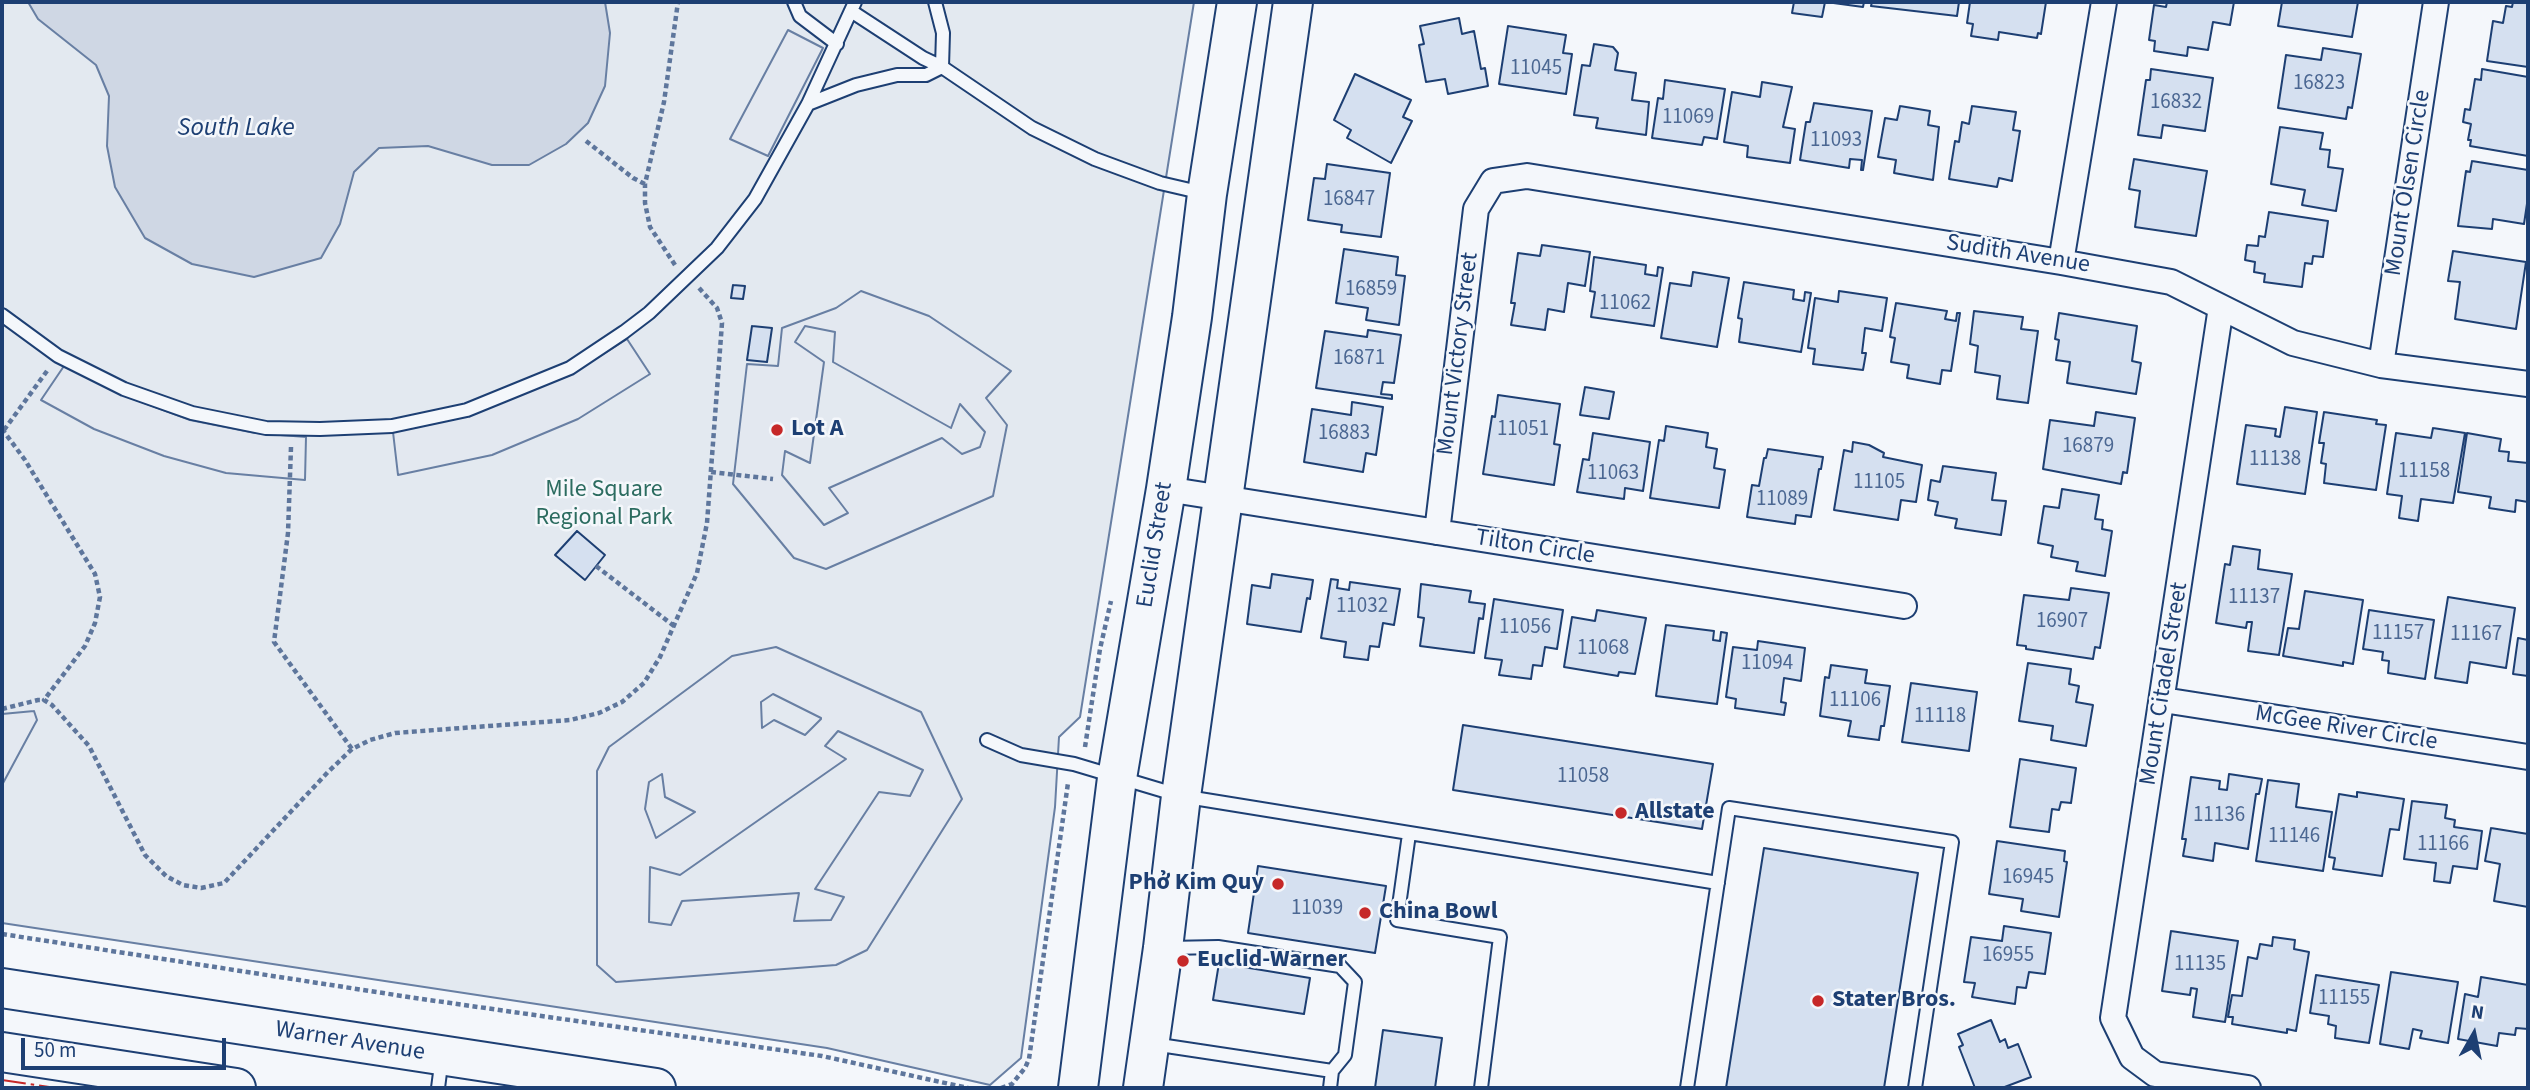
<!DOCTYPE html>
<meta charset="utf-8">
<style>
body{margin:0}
#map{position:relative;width:2530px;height:1090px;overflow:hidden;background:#f4f7fb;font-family:"Source Sans 3",sans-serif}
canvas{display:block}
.frame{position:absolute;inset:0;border:4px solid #1d3f73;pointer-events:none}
.north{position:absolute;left:2439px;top:999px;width:70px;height:70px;-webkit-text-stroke:5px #f4f7fb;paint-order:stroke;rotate:9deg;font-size:19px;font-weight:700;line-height:28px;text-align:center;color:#1d3f73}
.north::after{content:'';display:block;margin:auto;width:24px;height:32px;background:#1d3f73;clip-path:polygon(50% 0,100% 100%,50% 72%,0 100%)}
.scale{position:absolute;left:21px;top:1038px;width:205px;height:32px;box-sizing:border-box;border:4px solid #1d3f73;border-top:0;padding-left:9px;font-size:21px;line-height:24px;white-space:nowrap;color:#1d3f73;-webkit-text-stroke:5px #f4f7fb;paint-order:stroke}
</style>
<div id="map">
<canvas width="2530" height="1090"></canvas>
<div class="frame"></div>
<div class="north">N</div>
<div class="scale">50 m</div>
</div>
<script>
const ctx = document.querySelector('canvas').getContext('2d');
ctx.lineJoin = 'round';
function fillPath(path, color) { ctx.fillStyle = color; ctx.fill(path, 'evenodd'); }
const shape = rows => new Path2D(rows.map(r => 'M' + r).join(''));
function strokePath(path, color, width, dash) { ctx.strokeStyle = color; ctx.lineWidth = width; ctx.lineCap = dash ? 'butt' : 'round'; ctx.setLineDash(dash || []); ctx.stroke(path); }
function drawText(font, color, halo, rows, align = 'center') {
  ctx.font = font + ' "Source Sans 3",sans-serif'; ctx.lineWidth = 5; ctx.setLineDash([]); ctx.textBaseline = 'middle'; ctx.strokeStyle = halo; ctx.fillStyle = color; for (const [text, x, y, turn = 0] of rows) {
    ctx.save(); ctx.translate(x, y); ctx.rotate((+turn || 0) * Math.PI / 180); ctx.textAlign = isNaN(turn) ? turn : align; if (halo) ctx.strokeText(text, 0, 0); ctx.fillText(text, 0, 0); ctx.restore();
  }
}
const green = shape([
 [2,2,1194,2,1080,717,1059,737,1055,807,1021,1058,990,1085,827,1048,2,923,2,2]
]);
const parking = shape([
 [788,30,823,48,768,156,730,139,788,30],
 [861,291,929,316,1011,371,986,398,1007,425,993,496,826,569,794,558,733,484,747,364,778,366,782,328,836,308,861,291],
 [805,326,835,332,833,362,951,428,960,404,985,432,980,447,962,454,942,438,829,488,848,513,824,525,782,475,785,451,810,463,824,362,795,342,805,326],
 [627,339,650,374,578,419,492,455,398,475,393,432,469,414,570,375,627,339],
 [64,366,123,395,190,420,255,433,306,437,305,480,226,473,164,456,94,429,41,400,64,366],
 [776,647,921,712,962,799,867,950,836,965,616,982,597,965,597,771,609,747,732,656,776,647],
 [773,694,821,718,821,719,805,735,774,720,762,728,761,702,773,694],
 [838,731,923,770,910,796,879,792,815,889,844,897,831,920,794,921,799,893,682,901,671,925,649,922,650,867,680,875,846,759,825,746,838,731],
 [662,774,665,797,695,812,656,838,645,809,649,782,662,774],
 [34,711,37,720,2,785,2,714,34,711]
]);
const water = shape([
 [28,2,605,2,610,33,605,86,588,123,566,144,529,165,492,165,428,146,379,148,354,172,340,224,321,258,254,277,192,264,145,238,115,187,107,146,109,96,96,65,38,19,28,2]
]);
const building = shape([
 [1794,2,1825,2,1822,17,1792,13,1794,2],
 [1826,2,1864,2,1863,7,1826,2],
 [1872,2,1959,2,1957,16,1871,6,1872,2],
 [1970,2,2046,2,2041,34,2038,33,2037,38,1999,32,1998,40,1971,36,1973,24,1967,23,1970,2],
 [2167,2,2234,2,2230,25,2213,22,2208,50,2188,47,2187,56,2154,51,2155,41,2149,40,2154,5,2166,7,2167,2],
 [2282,2,2358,2,2352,37,2278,26,2282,2],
 [2513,2,2528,2,2528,67,2487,61,2493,21,2503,23,2506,6,2512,7,2513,2],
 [1459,18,1462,34,1474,31,1481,69,1485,68,1488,86,1448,94,1445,79,1426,82,1419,45,1424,44,1420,26,1459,18],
 [1508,26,1566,35,1563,53,1572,54,1566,94,1499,84,1508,26],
 [1594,44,1613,47,1618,53,1615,70,1636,73,1632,100,1649,102,1646,135,1596,128,1598,118,1574,115,1582,65,1590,66,1594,44],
 [2323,48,2361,54,2352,108,2348,107,2346,119,2278,108,2286,55,2321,60,2323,48],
 [2151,69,2213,78,2205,131,2163,125,2161,138,2138,135,2146,80,2150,80,2151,69],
 [2482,69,2528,77,2528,156,2470,146,2471,140,2468,140,2471,124,2463,122,2465,109,2470,110,2475,79,2481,80,2482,69],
 [1355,74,1411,100,1403,117,1412,121,1391,163,1347,138,1351,130,1334,120,1355,74],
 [1665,80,1725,89,1717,139,1704,137,1702,145,1652,138,1658,98,1663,99,1665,80],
 [1762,82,1792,87,1783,127,1795,129,1790,163,1747,157,1748,146,1724,142,1732,92,1760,97,1762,82],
 [1814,103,1872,111,1863,170,1861,170,1862,160,1850,159,1849,168,1800,160,1806,122,1810,122,1814,103],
 [1900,106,1930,111,1928,125,1939,127,1933,180,1894,173,1896,160,1878,157,1885,118,1897,120,1900,106],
 [1972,106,2016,112,2013,130,2020,131,2012,181,1999,178,1997,187,1949,179,1955,141,1959,142,1962,122,1969,124,1972,106],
 [2280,127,2323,133,2320,149,2330,150,2328,167,2343,169,2336,211,2302,205,2305,190,2271,184,2280,127],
 [2134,159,2207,171,2196,236,2135,227,2140,191,2129,189,2134,159],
 [2472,161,2528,170,2528,197,2524,224,2493,219,2492,229,2458,226,2466,171,2470,172,2472,161],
 [1327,164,1390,173,1381,237,1341,232,1342,225,1308,220,1314,178,1325,179,1327,164],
 [2269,212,2328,221,2323,257,2313,256,2312,264,2305,263,2302,287,2264,282,2265,274,2254,272,2255,262,2245,260,2247,245,2258,246,2259,236,2265,237,2269,212],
 [1542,245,1590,252,1585,286,1568,283,1564,312,1548,309,1545,330,1511,325,1515,303,1511,303,1518,253,1540,256,1542,245],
 [1344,249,1398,257,1396,275,1405,276,1399,325,1366,320,1368,308,1336,303,1344,249],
 [2453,251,2526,262,2516,329,2455,319,2460,282,2448,281,2453,251],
 [1594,257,1646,265,1645,274,1657,276,1658,267,1663,268,1654,326,1591,317,1595,292,1590,291,1594,257],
 [1693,272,1729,278,1717,347,1661,338,1670,283,1691,286,1693,272],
 [1744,282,1794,290,1793,299,1804,301,1805,292,1811,293,1801,352,1739,342,1742,319,1738,318,1744,282],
 [733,285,745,286,743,299,731,298,733,285],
 [1839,291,1887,298,1882,331,1865,328,1862,353,1866,353,1863,370,1813,364,1815,349,1808,348,1815,298,1838,302,1839,291],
 [1896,303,1947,311,1945,319,1956,321,1957,313,1960,313,1951,371,1942,370,1940,384,1907,378,1909,365,1891,362,1895,338,1890,337,1896,303],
 [1974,311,2023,317,2021,329,2038,331,2028,403,1997,399,2000,376,1975,372,1978,346,1970,344,1974,311],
 [2059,313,2137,326,2132,361,2141,363,2136,394,2067,383,2070,362,2056,360,2059,340,2055,339,2059,313],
 [752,326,772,328,767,362,747,360,752,326],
 [1368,330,1401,335,1394,383,1383,382,1381,394,1392,395,1392,399,1316,388,1325,331,1367,337,1368,330],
 [1585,387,1614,392,1609,419,1580,415,1585,387],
 [1498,395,1560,404,1554,444,1560,445,1554,485,1483,474,1492,416,1495,417,1498,395],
 [1352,402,1383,407,1376,455,1366,453,1363,472,1304,462,1312,409,1351,415,1352,402],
 [2285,407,2317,412,2305,494,2237,484,2246,425,2276,429,2275,436,2280,437,2285,407],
 [2096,412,2135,418,2127,473,2123,472,2121,484,2043,469,2050,420,2094,426,2096,412],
 [2324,412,2377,420,2376,424,2386,425,2376,490,2324,483,2326,464,2321,463,2324,443,2319,443,2324,412],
 [1666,426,1708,433,1706,447,1717,449,1714,468,1725,470,1719,508,1650,498,1659,440,1664,441,1666,426],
 [2433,428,2465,433,2453,503,2421,499,2418,521,2399,518,2402,496,2387,494,2396,433,2431,438,2433,428],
 [1593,433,1650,442,1643,491,1625,488,1624,499,1577,492,1583,459,1589,460,1593,433],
 [2467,433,2501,439,2499,451,2509,452,2508,461,2528,463,2528,502,2516,500,2515,512,2489,508,2491,497,2458,492,2467,433],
 [1853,442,1869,445,1884,453,1883,457,1922,465,1916,502,1901,500,1898,520,1834,510,1844,450,1852,452,1853,442],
 [1768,449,1823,457,1821,469,1819,469,1811,517,1796,515,1795,524,1747,517,1752,485,1759,486,1764,458,1766,458,1768,449],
 [1943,466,1996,473,1992,500,2006,501,2001,535,1955,528,1957,519,1935,515,1938,502,1928,500,1931,480,1940,482,1943,466],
 [2062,489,2099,495,2095,519,2103,520,2102,529,2112,531,2105,576,2076,571,2078,562,2051,557,2053,546,2038,543,2044,506,2059,508,2062,489],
 [577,531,605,555,585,580,555,555,577,531],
 [2233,546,2260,550,2258,569,2292,574,2279,655,2248,651,2252,622,2247,622,2246,628,2216,623,2225,564,2230,565,2233,546],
 [1272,574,1313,580,1310,599,1307,598,1301,632,1247,624,1252,585,1270,588,1272,574],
 [1331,579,1338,580,1337,588,1349,590,1350,582,1400,589,1394,625,1383,623,1379,647,1370,646,1368,660,1344,657,1346,642,1321,638,1331,579],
 [1421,584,1471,591,1469,602,1485,604,1483,619,1479,618,1474,653,1420,646,1424,618,1418,617,1421,584],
 [2071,588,2109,593,2100,648,2095,647,2093,659,2026,649,2026,646,2017,645,2024,595,2069,600,2071,588],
 [2305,591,2363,600,2353,664,2343,662,2343,666,2283,656,2288,628,2299,629,2305,591],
 [2448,597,2515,608,2506,668,2470,662,2467,683,2435,678,2448,597],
 [1494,599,1563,610,1557,649,1545,647,1542,666,1533,665,1531,679,1499,675,1502,660,1485,658,1494,599],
 [1597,610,1646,618,1635,674,1619,672,1618,676,1564,667,1572,617,1595,621,1597,610],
 [2369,610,2434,620,2425,679,2388,673,2389,661,2382,660,2383,652,2363,649,2369,610],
 [1666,625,1714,631,1713,640,1720,641,1721,632,1727,633,1717,704,1656,696,1666,625],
 [2518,638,2528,640,2528,676,2513,674,2518,638],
 [1758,641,1805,648,1801,681,1784,678,1781,702,1786,703,1784,715,1735,708,1736,699,1726,697,1733,647,1757,650,1758,641],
 [2028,663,2071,669,2069,684,2079,686,2076,702,2093,705,2086,746,2051,740,2053,726,2019,721,2028,663],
 [1831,665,1867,670,1865,683,1890,686,1884,726,1881,726,1879,740,1848,736,1851,721,1820,716,1825,677,1829,678,1831,665],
 [1911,683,1977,692,1969,751,1902,742,1911,683],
 [1463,725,1713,764,1702,829,1453,790,1463,725],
 [2020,759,2076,768,2071,803,2061,802,2059,810,2052,809,2049,832,2010,827,2020,759],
 [2229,774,2262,779,2259,794,2256,794,2248,849,2215,843,2213,861,2183,856,2186,839,2182,839,2191,777,2220,781,2219,789,2227,790,2229,774],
 [2268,780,2299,784,2296,807,2332,812,2323,871,2256,861,2268,780],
 [2357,792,2404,799,2399,830,2390,829,2382,876,2333,869,2335,858,2329,857,2339,794,2357,797,2357,792],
 [2412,801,2447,805,2445,818,2455,820,2454,827,2482,831,2477,869,2453,866,2450,883,2434,881,2436,863,2404,859,2412,801],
 [2491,828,2528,834,2528,907,2494,901,2500,864,2485,861,2491,828],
 [1997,841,2065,851,2064,861,2067,862,2059,917,2021,911,2023,899,1989,894,1997,841],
 [1764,848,1918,873,1884,1088,1726,1088,1764,848],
 [1258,866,1386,886,1375,953,1248,933,1258,866],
 [2004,926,2051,933,2045,974,2029,972,2026,988,2017,987,2015,1004,1972,997,1975,983,1964,982,1971,937,2002,941,2004,926],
 [2171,931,2238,941,2225,1022,2193,1017,2197,989,2191,988,2190,995,2162,991,2171,931],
 [2273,937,2295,940,2294,949,2309,952,2296,1031,2287,1029,2287,1033,2232,1024,2233,1017,2228,1017,2232,995,2242,996,2248,957,2257,959,2260,944,2272,946,2273,937],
 [1219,963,1310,978,1304,1014,1213,1000,1219,963],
 [2391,972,2458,982,2448,1043,2420,1038,2422,1031,2413,1029,2409,1049,2380,1044,2391,972],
 [2316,975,2379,985,2369,1043,2335,1038,2336,1026,2328,1024,2329,1016,2310,1013,2316,975],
 [2481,977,2528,985,2528,1029,2516,1028,2515,1035,2499,1033,2497,1046,2458,1039,2465,994,2478,997,2481,977],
 [1991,1020,2000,1042,2005,1039,2008,1048,2018,1044,2031,1077,2002,1088,1975,1088,1959,1047,1963,1045,1958,1034,1991,1020],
 [1383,1030,1442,1038,1435,1088,1375,1088,1383,1030]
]);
const path = shape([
 [586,141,633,178,645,184],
 [675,265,650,227,645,203,645,184,664,102,678,2],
 [2,429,25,460,95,574,100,597,95,623,85,646,44,700,52,705,89,746,145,855,166,876,183,885,201,888,224,883,328,772,352,749,370,740,395,733,570,720,599,713,622,702,644,683,660,657,697,573,707,523,722,323,717,308,699,288],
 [4,430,47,371],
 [291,447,288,533,274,642,352,749],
 [711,472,773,479],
 [596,566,674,626],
 [2,709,38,700,44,700],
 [1085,747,1100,649,1111,601],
 [2,934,415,998,822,1056,968,1088],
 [1001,1088,1012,1084,1025,1068,1029,1059,1068,783]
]);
const service = shape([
 [794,2,800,16,837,44],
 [851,11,923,58,942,67,1032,128,1095,159,1160,183,1203,193],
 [808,104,856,85,897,75,926,75,942,67,943,33,935,2],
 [2,315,58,356,124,389,192,413,266,428,320,429,392,426,467,410,570,368,624,332,649,313,717,248,755,199,808,104,855,2],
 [987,740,1021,755,1074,764,1181,796,1718,883],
 [1409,834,1397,920,1500,937,1481,1088],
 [1168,948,1218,947,1340,966,1355,982,1345,1055,1332,1071],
 [1153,1044,1332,1071,1330,1088],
 [438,1088,442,1057],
 [1687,1088,1729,808,1952,842,1915,1088]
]);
const minor = shape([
 [2061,262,2104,2],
 [2221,307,2113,1018,2132,1057,2155,1074,2248,1088],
 [2381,365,2436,2],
 [1166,489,1904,606],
 [1437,532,1476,209,1493,181,1527,176,2061,262,2171,282,2293,343,2381,365,2528,384],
 [2163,700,2528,757]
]);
const primary = shape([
 [2,988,656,1088],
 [2,1052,236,1088],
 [1078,1088,1117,778,1166,489,1192,317,1207,194,1237,2],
 [1143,1088,1163,948,1181,796,1293,2]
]);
const power = shape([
 [2,1080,56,1088]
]);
const markers = [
 [777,430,7,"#c62828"],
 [1621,813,7,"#c62828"],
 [1278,884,7,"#c62828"],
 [1365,913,7,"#c62828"],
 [1183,961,7,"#c62828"],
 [1818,1001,7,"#c62828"]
];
const numberNames = [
 ["11045",1536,69],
 ["16823",2319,84],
 ["16832",2176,103],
 ["11069",1688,118],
 ["11093",1836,141],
 ["16847",1349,200],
 ["16859",1371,290],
 ["11062",1625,304],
 ["16871",1359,359],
 ["11051",1523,430],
 ["16883",1344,434],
 ["16879",2088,447],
 ["11138",2275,460],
 ["11158",2424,472],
 ["11063",1613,474],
 ["11105",1879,483],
 ["11089",1782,500],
 ["11137",2254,598],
 ["11032",1362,607],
 ["16907",2062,622],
 ["11056",1525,628],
 ["11157",2398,634],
 ["11167",2476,635],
 ["11068",1603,649],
 ["11094",1767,664],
 ["11106",1855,701],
 ["11118",1940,717],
 ["11058",1583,777],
 ["11136",2219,816],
 ["11146",2294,837],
 ["11166",2443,845],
 ["16945",2028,878],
 ["11039",1317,909],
 ["16955",2008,956],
 ["11135",2200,965],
 ["11155",2344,999]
];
const streetNames = [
 ["Mount Olsen Circle",2409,183,-81],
 ["Sudith Avenue",2018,255,9],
 ["Mount Victory Street",1459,354,-83],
 ["Euclid Street",1156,545,-81],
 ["Tilton Circle",1535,548,9],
 ["Mount Citadel Street",2165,684,-81],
 ["McGee River Circle",2346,729,9],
 ["Warner Avenue",350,1042,9]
];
const poiNames = [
 ["Lot A",791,430],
 ["Allstate",1635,813],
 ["Phở Kim Quy",1264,884,"right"],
 ["China Bowl",1379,913],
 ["Euclid-Warner",1197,961],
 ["Stater Bros.",1832,1001]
];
const parkNames = [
 ["Mile Square",604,491],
 ["Regional Park",604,519]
];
const waterNames = [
 ["South Lake",236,129]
];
fillPath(green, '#e3e9f0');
strokePath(green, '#687fa3', 2);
fillPath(parking, '#e3e8f0');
strokePath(parking, '#687fa3', 2);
fillPath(water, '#cfd7e4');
strokePath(water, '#687fa3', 2);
fillPath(building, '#d5e0f0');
strokePath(building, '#1d3f73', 2);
strokePath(service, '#1d3f73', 16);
strokePath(minor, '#1d3f73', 28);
strokePath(primary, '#1d3f73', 42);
strokePath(path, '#5e769c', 4.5, [5, 3.5]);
strokePath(service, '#f4f7fb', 12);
strokePath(minor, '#f4f7fb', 24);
strokePath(primary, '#f4f7fb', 38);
strokePath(power, '#c62828', 2, [24, 5, 3.5, 5]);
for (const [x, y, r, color] of markers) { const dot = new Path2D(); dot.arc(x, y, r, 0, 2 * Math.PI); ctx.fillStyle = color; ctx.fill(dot); strokePath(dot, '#f4f7fb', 2.5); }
drawText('21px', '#4b6792', null, numberNames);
drawText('24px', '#1d3f73', '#f4f7fb', streetNames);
drawText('bold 24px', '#1d3f73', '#f4f7fb', poiNames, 'left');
drawText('24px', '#2c6c60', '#f4f7fb', parkNames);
drawText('italic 26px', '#1d3f73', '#f4f7fb', waterNames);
</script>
